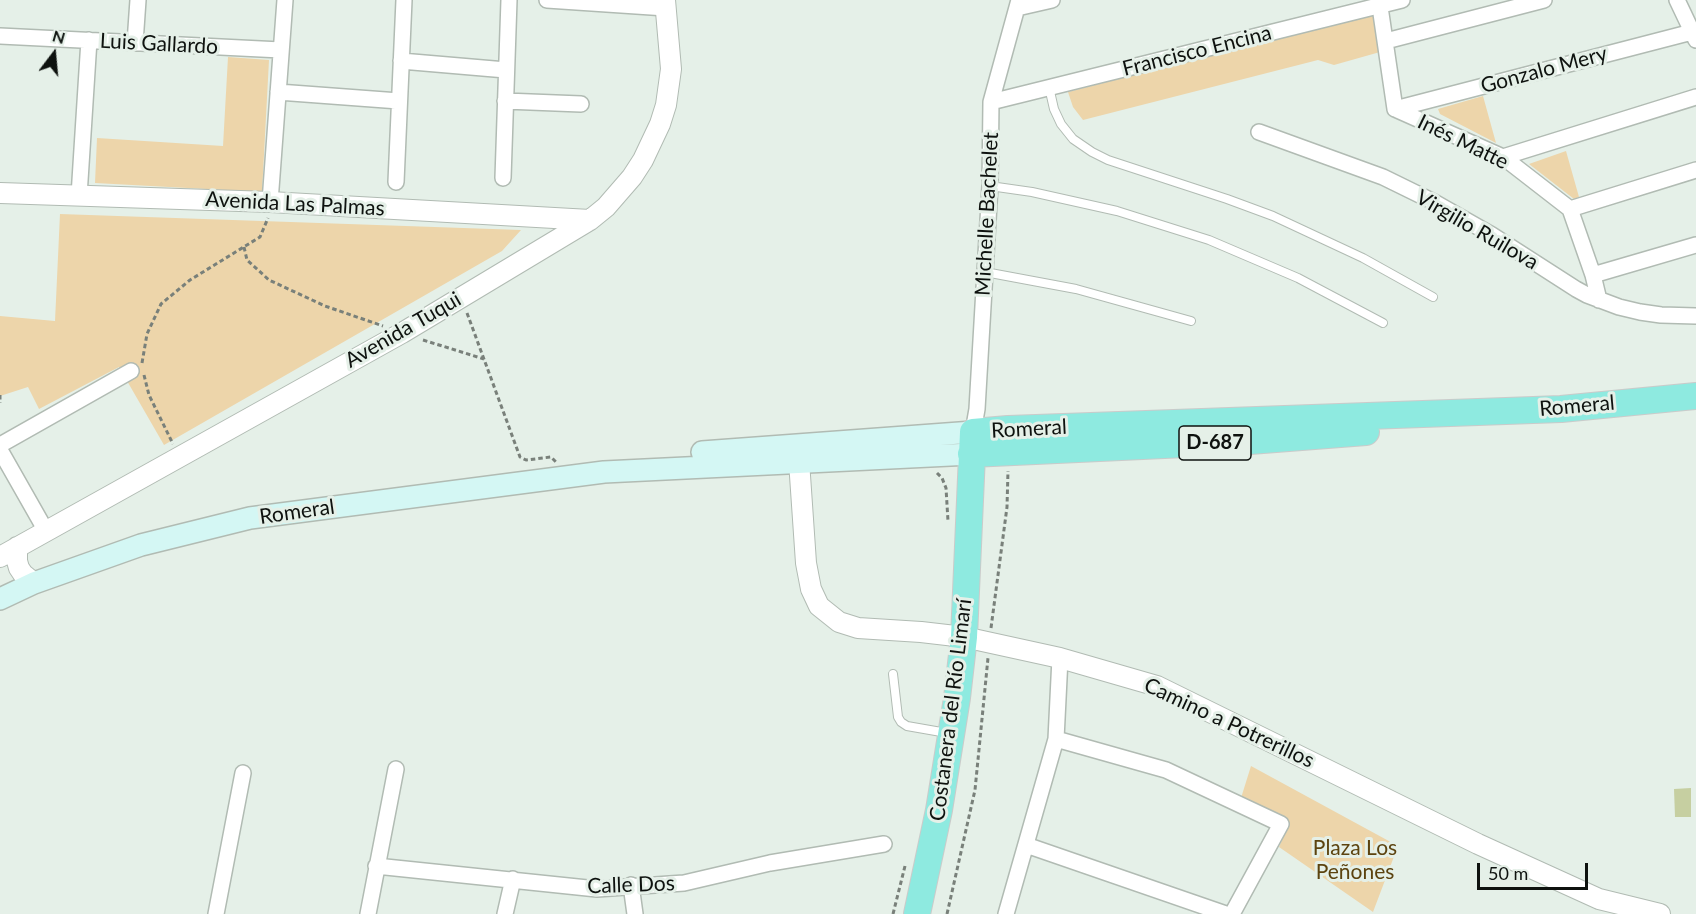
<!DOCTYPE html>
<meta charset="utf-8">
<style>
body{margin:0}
#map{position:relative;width:1696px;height:914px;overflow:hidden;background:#e5f0e8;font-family:Lato,sans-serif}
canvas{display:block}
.north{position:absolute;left:24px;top:24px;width:60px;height:60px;-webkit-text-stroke:4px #e5f0e8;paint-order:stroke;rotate:16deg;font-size:16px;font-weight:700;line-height:24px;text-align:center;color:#0e120f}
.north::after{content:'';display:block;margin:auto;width:21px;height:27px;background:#0e120f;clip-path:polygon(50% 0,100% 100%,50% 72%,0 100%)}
.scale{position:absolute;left:1477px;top:863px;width:111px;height:27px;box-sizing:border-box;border:3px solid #0e120f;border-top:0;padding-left:8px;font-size:18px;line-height:21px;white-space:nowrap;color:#0e120f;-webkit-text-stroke:4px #e5f0e8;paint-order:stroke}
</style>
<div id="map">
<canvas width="1696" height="914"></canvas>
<div class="north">N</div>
<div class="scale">50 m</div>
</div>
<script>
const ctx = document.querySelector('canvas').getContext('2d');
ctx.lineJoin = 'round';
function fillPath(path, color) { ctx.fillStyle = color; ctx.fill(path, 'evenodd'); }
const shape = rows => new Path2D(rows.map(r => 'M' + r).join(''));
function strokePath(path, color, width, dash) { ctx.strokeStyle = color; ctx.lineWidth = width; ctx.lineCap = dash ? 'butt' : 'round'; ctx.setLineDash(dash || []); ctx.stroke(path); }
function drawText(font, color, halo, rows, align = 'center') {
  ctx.font = font + ' Lato,sans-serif'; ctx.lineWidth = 6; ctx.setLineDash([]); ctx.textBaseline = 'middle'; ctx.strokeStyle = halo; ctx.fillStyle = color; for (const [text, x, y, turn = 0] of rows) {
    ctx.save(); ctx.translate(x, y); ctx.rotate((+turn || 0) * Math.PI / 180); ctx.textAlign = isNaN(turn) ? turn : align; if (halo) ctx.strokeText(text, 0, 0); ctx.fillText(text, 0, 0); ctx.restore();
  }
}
const green = shape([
 [1374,13,1380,52,1334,65,1318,60,1083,120,1073,107,1068,92],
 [228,57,269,60,262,192,95,183,97,138,223,146],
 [1483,96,1496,143,1440,114,1438,109],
 [1566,151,1579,197,1574,199,1529,164],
 [60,214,521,230,502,251,164,445,119,367,39,409,28,387,0,396,0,316,55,321],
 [1251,766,1398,846,1373,912,1279,847,1289,824,1241,798]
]);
const building = shape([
 [1691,788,1691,817,1675,817,1674,789]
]);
const path = shape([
 [244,247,247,260,269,280,325,306,383,326],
 [467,313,520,457,526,460,551,457,556,462],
 [423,340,484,359],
 [142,363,147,334,161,304,190,280,260,237,268,218],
 [144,375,149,395,173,444],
 [0,395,0,403],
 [937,473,942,478,946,488,948,521],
 [991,628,1007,507,1008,471],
 [893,914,905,866],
 [947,914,975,790,988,658]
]);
const service = shape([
 [1049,87,1054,109,1061,124,1073,139,1092,152,1108,160,1227,199,1273,216,1363,258,1433,297],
 [990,186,1032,192,1117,211,1209,240,1298,278,1383,323],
 [985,272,1076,289,1191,321],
 [893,674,898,717,901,722,907,726,947,733]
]);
const minor = shape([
 [547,0,666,8],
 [1379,0,1395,109,1503,157,1570,209,1593,275,1599,300],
 [1677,0,1696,40],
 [1017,8,1052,0],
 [0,36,281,50],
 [1386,41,1544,0],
 [135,43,138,0],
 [401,61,506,70],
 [278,92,399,101],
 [505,101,581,104],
 [991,102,1402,0],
 [1395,109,1692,32],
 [1259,132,1383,177,1434,202,1492,235,1576,289,1587,295,1619,307,1640,312,1661,315,1696,316],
 [1503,157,1696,97],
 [503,178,509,0],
 [396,182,404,0],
 [79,196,89,40],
 [270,202,285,0],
 [1570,209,1696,170],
 [1593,275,1696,245],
 [973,432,977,409,990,186,991,102,1019,0],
 [0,445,131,371],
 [0,450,46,531],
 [1056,739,1166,770,1281,824,1232,914],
 [1026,845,1226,914],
 [376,866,597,889,684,883,770,863,884,844],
 [631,885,635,914],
 [216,914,243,773],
 [368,914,396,769],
 [505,914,513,879],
 [1006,914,1056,739,1060,658]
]);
const tertiary = shape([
 [0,193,270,202,590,220],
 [799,461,806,563,811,589,819,606,839,622,858,628,921,632,964,637,1060,658,1157,686,1478,844,1599,899,1660,914],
 [17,547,17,561,19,568,23,574,34,583],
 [0,557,402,333,590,220,606,207,632,177,643,160,660,124,666,105,671,69,665,0]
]);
const secondary = shape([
 [702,452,973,432],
 [0,599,34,583,141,545,250,518,604,472,971,454]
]);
const trunk = shape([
 [971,454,1250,441,1366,432],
 [917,914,939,810,957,698,964,637,973,432,1008,429,1561,409,1696,396]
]);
const shields = [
 [1215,443,72]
];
const shieldNames = [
 ["D-687",1215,443]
];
const streetNames = [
 ["Luis Gallardo",159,44,3],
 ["Francisco Encina",1197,51,-14],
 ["Gonzalo Mery",1544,70,-15],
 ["Inés Matte",1463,142,26],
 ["Avenida Las Palmas",295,204,3],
 ["Michelle Bachelet",987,214,-87],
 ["Virgilio Ruilova",1477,230,30],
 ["Avenida Tuqui",403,330,-30],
 ["Romeral",1577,406,-5],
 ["Romeral",1029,429,-3],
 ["Romeral",297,512,-8],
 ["Costanera del Río Limarí",951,710,-83],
 ["Camino a Potrerillos",1229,723,25],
 ["Calle Dos",631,885,-2]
];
const parkNames = [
 ["Plaza Los",1355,848],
 ["Peñones",1355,872]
];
fillPath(green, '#edd5aa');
fillPath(building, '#c6cfa1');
strokePath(service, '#b1bbb3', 10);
strokePath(minor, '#b1bbb3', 18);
strokePath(tertiary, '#b1bbb3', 22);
strokePath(secondary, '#b1bbb3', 24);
strokePath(trunk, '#cacbca', 28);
strokePath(path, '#79807a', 3, [4.5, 3]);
strokePath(service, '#fff', 8);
strokePath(minor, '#fff', 15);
strokePath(tertiary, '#fff', 20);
strokePath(secondary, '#d4f7f4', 21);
strokePath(trunk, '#8eeae0', 26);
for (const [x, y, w] of shields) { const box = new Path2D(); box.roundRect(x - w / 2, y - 17, w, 34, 4.5); ctx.fillStyle = '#e5f0e8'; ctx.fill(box); strokePath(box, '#0e120f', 1.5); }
drawText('bold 20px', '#0e120f', null, shieldNames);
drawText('21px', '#0e120f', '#e5f0e8', streetNames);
drawText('21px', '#5c430f', '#e5f0e8', parkNames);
</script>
